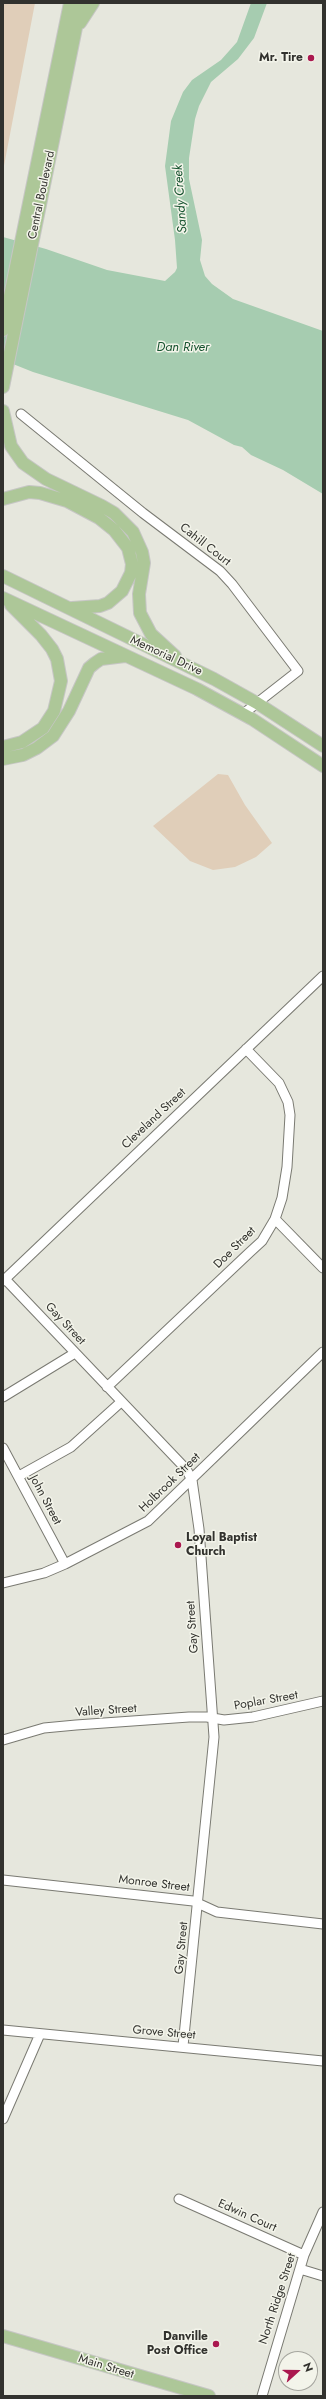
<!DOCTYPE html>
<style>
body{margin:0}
#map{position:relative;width:326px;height:2399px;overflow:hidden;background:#e6e7dd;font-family:Jost,sans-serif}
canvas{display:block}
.frame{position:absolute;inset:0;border:4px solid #32322e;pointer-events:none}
.north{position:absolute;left:278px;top:2351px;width:40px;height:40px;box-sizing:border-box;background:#f3f4ea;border:1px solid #a6a69f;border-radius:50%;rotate:69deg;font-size:11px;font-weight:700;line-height:16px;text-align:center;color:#32322e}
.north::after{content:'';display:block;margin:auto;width:14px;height:18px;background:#aa184f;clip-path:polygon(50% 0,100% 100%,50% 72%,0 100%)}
</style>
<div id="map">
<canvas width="326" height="2399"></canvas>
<div class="frame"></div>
<div class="north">N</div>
</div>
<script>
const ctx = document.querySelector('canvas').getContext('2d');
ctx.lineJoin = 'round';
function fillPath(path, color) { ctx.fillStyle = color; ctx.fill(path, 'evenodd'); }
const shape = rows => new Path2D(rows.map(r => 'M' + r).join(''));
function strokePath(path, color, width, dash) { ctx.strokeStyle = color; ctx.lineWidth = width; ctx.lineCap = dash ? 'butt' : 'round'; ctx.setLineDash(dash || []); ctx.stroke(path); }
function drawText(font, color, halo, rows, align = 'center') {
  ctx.font = font + ' Jost,sans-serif'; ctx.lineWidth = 3; ctx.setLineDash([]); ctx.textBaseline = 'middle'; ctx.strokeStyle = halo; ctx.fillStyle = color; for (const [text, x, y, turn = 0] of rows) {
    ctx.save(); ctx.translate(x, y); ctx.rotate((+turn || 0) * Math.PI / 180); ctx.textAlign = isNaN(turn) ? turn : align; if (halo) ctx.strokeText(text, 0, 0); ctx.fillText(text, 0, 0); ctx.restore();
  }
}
const green = shape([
 [3,3,35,3,3,171],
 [218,774,228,775,245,805,272,843,256,857,235,867,213,870,190,861,153,826]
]);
const water = shape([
 [251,3,267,3,254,38,238,59,211,82,199,106,195,119,189,158,189,179,202,240,200,260,205,276,212,284,233,299,323,331,323,494,283,470,251,455,242,447,234,445,188,420,33,372,3,360,3,237,46,249,107,270,165,281,175,272,177,268,175,240,165,166,171,121,183,92,192,80,221,60,237,42]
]);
const minor = shape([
 [21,414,143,513,220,571,232,584,298,671,243,714],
 [275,1219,323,1268],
 [5,1279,186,1469,192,1480,199,1529,214,1737,183,2046],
 [3,1281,323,976],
 [107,1387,250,1252,262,1241,275,1219,282,1198,287,1167,290,1115,288,1102,279,1083,246,1049],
 [3,1397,75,1353],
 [3,1448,65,1564],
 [19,1476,71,1447,121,1402],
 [3,1583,44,1573,65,1564,148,1521,323,1352],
 [3,1740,44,1728,76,1725,189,1717,207,1717,224,1720,253,1717,323,1701],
 [3,1880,193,1901,217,1912,323,1924],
 [3,2030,323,2061],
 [3,2119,40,2034],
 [179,2199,304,2255],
 [300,2269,323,2276],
 [262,2396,304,2255,323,2212]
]);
const major = shape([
 [80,23,93,3],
 [3,330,70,3],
 [3,387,81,3],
 [3,411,11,446,23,463,46,479,102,506,114,513,133,532,142,552,144,563,139,594,140,613,151,634,175,656],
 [3,499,29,492,40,493,67,501,99,518,114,530,128,548,132,564,131,573,122,591,108,603,100,606,72,608],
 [3,576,214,679,257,703,323,746],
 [3,598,197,689,252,719,323,766],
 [3,747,22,742,43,728,54,711,61,681,57,659,52,649,41,635,11,605],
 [3,759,23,755,37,748,53,736,69,711,89,668,95,663,101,659,125,656],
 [3,2336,209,2396]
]);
const markers = [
 [311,58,4,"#aa184f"],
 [178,1545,4,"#aa184f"],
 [216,2344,4,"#aa184f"]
];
const poiNames = [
 ["Mr. Tire",303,58],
 ["Loyal Baptist",186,1538,"left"],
 ["Church",186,1552,"left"],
 ["Danville",208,2337],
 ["Post Office",208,2351]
];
const streetNames = [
 ["Central Boulevard",42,195,-78],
 ["Cahill Court",205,545,38],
 ["Memorial Drive",166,656,25],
 ["Cleveland Street",154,1119,-43],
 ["Doe Street",235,1248,-45],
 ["Gay Street",65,1324,47],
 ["Holbrook Street",170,1483,-44],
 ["John Street",45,1500,62],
 ["Gay Street",193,1627,-94],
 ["Poplar Street",266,1701,-10],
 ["Valley Street",106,1711,-4],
 ["Monroe Street",154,1884,7],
 ["Gay Street",182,1948,-85],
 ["Grove Street",164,2033,5],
 ["Edwin Court",247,2216,24],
 ["North Ridge Street",278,2299,-72],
 ["Main Street",106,2367,17]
];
const waterNames = [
 ["Sandy Creek",181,199,-94],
 ["Dan River",183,348]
];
fillPath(green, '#e0ceb9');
fillPath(water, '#a6ccb0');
strokePath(minor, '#7a7a72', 11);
strokePath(major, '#c6c6c4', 14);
strokePath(minor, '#fff', 9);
strokePath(major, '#adc798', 12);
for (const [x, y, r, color] of markers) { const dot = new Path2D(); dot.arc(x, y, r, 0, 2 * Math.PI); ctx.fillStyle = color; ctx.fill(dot); strokePath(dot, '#f3f4ea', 1.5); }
drawText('bold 12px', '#32322e', '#f3f4ea', poiNames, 'right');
drawText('12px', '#32322e', '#f3f4ea', streetNames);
drawText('italic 13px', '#16532f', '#f3f4ea', waterNames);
</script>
